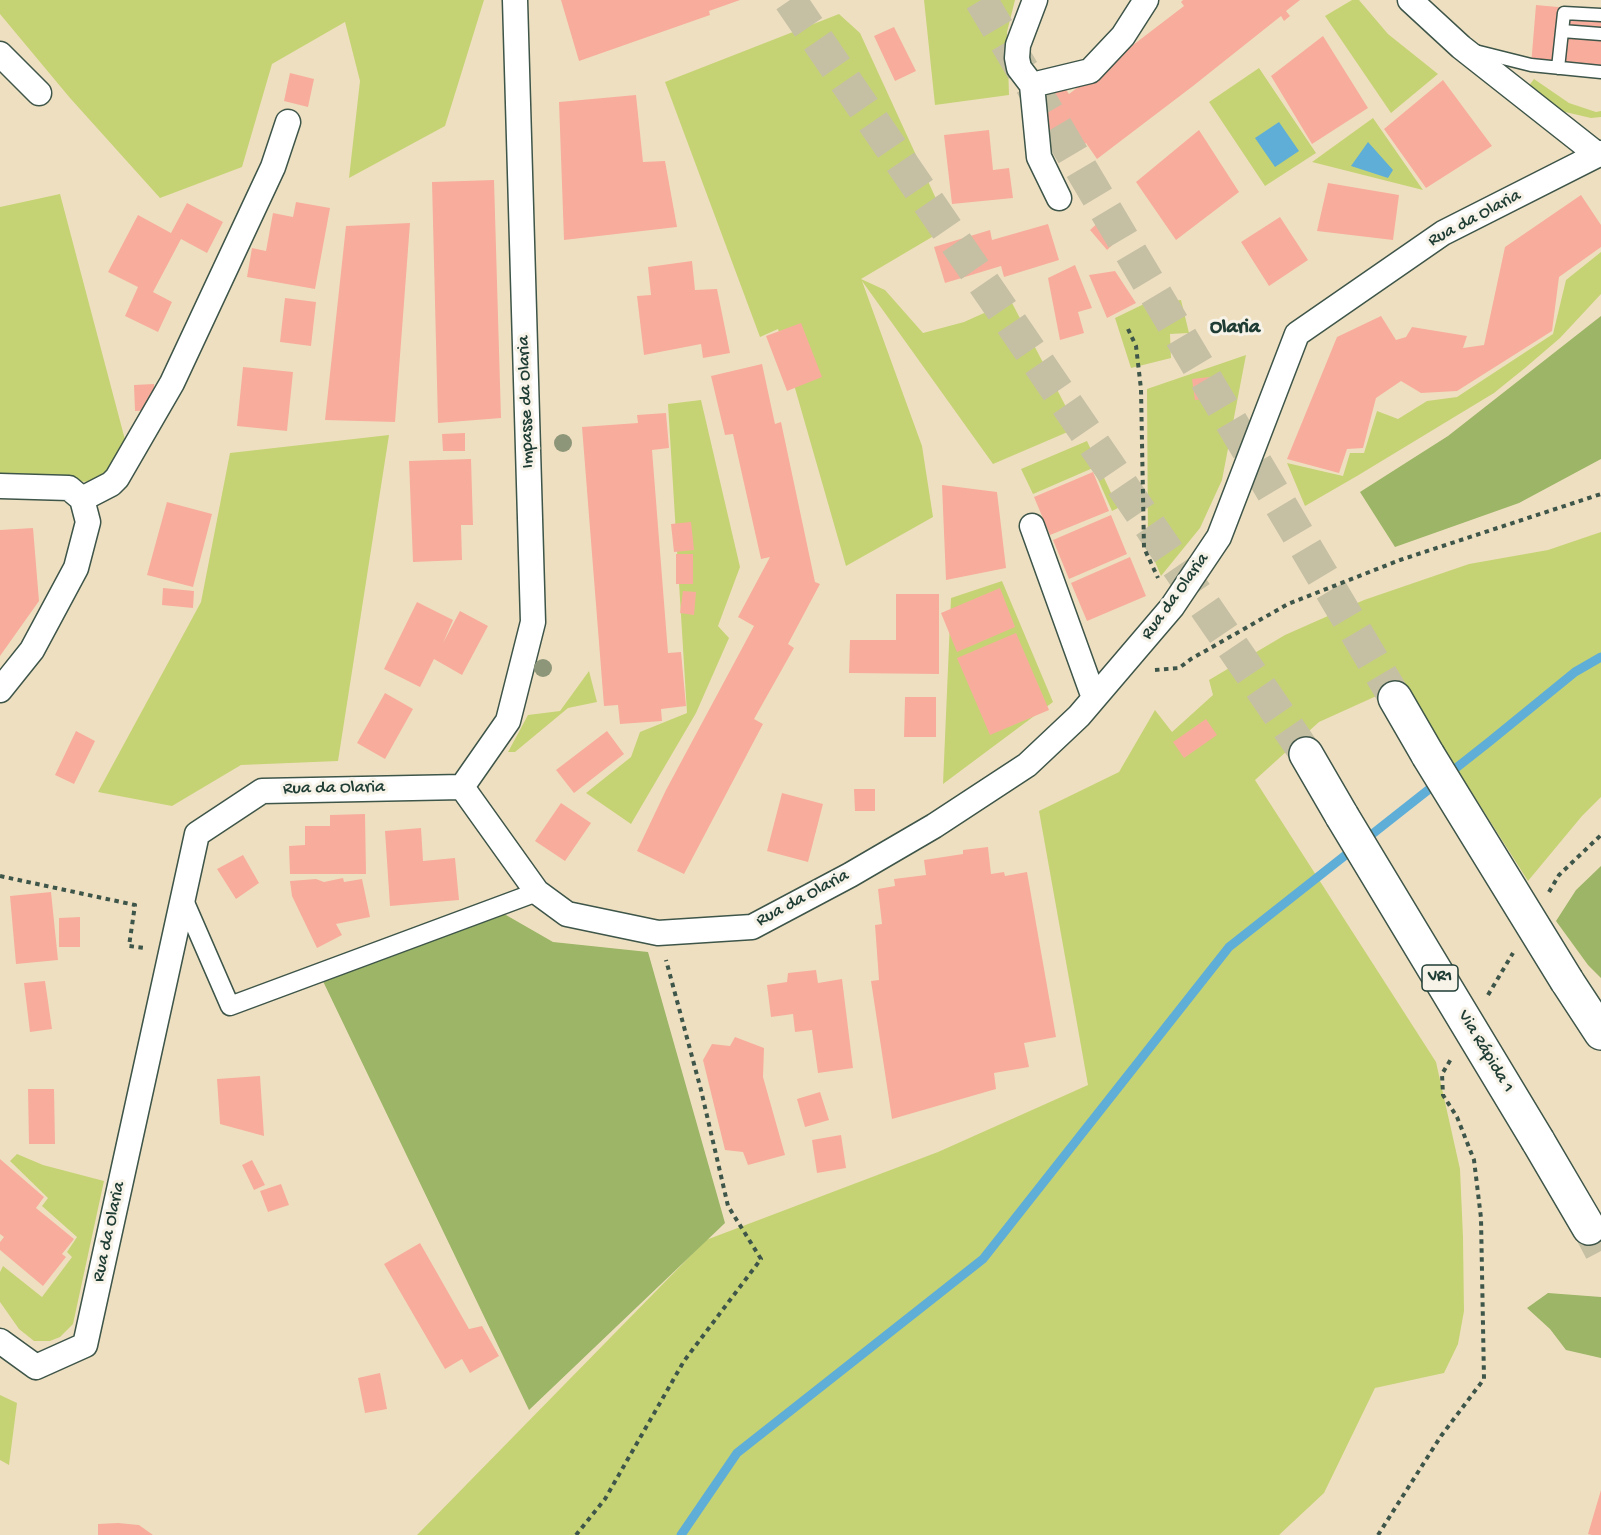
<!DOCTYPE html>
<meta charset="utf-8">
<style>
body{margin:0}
canvas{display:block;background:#eedfc0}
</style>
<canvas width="1601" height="1535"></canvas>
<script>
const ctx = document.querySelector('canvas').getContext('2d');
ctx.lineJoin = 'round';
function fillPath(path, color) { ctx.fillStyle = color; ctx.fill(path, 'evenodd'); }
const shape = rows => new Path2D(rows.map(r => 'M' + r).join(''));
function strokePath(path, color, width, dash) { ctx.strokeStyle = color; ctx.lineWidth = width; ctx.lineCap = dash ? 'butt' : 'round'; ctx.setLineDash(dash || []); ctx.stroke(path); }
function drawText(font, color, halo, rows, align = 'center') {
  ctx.font = font + ' "Gochi Hand",sans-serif'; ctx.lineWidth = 6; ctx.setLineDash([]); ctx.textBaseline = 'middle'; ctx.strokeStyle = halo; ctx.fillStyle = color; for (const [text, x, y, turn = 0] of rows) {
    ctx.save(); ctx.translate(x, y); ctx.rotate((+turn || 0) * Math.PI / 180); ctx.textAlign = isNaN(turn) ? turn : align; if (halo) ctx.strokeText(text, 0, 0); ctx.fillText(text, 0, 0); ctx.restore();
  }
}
const green = shape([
 [0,0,484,0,445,126,349,178,360,81,345,22,272,64,242,167,160,198,70,98,0,14],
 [924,0,1015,0,1007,32,1009,95,935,105],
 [1352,0,1359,0,1388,34,1438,74,1391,113,1325,16],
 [839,14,860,33,949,227,861,279,885,290,923,333,964,322,1011,301,1077,428,993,464,862,281,922,446,933,517,846,566,778,329,760,337,665,82],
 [1259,68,1316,153,1265,186,1209,102],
 [1534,79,1569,103,1596,112,1601,111,1601,117,1591,118,1561,111,1528,87],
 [1373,118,1423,190,1312,162],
 [60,194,128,451,105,482,0,480,0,207],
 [1601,252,1601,294,1560,338,1525,368,1494,393,1357,476,1305,506,1287,463,1343,476,1350,453,1364,453,1377,411,1398,419,1427,401,1457,397,1553,334,1566,280],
 [1181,300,1189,333,1170,334,1171,358,1131,368,1115,318,1148,302],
 [1246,355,1222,480,1200,528,1161,576,1148,545,1147,389],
 [701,400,740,567,718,626,729,638,696,713,631,824,586,793,631,757,640,732,687,713,668,404],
 [389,435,338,761,241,765,172,806,98,792,201,602,230,453],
 [1087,441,1118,508,1112,511,1093,468,1033,494,1021,469],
 [1601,532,1601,797,1582,816,1528,881,1403,684,1319,722,1255,780,1436,1062,1460,1169,1463,1237,1464,1311,1458,1344,1444,1373,1375,1388,1324,1493,1279,1535,417,1535,706,1240,938,1152,1088,1085,1039,811,1119,772,1155,710,1172,732,1213,695,1209,680,1285,635,1364,600,1469,564,1548,550],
 [1002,581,1053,702,943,784,951,598],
 [589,671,597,702,568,708,515,752,508,752,528,715,560,711],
 [17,1154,43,1165,104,1181,73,1324,60,1337,50,1341,34,1341,19,1329,0,1302,0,1272,3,1266,42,1297,72,1257,67,1252,77,1237,42,1206,48,1198,10,1161],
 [0,1395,17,1403,9,1465,0,1460]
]);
const forest = shape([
 [1601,316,1601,459,1519,503,1395,547,1360,492,1448,436],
 [1601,866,1601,978,1588,965,1556,921,1576,890],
 [499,911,553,942,648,952,725,1223,529,1410,320,975],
 [1548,1293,1601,1297,1601,1358,1566,1350,1550,1329,1527,1308]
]);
const water = shape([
 [1279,122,1299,151,1275,167,1255,138],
 [1368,142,1393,170,1388,178,1351,166]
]);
const stream = shape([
 [681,1535,737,1453,983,1259,1229,947,1489,742,1575,672,1601,657]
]);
const building = shape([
 [561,0,740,0,709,11,710,15,579,61],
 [1183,0,1300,0,1286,11,1290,16,1284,21,1281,16,1193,86,1097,159,1086,143,1076,151,1050,152,1043,118,1051,108,1044,98,1062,84,1069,94,1184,6,1181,2],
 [1536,5,1601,11,1601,72,1531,65],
 [894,27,916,71,895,81,874,36],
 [1323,36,1368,108,1312,144,1271,76],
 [290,73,314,79,308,107,284,101],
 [1443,80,1492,146,1426,188,1384,129],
 [636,95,643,162,665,161,677,227,564,240,559,102],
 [989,130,993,170,1009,168,1013,198,952,204,944,135],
 [1199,130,1239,192,1176,240,1136,182],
 [494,180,501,418,438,423,432,182],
 [1328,183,1399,195,1393,240,1317,231],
 [1581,195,1601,225,1601,247,1559,277,1552,331,1457,391,1421,393,1401,381,1376,398,1363,448,1347,449,1339,473,1287,459,1337,337,1381,316,1396,340,1406,337,1412,327,1467,336,1463,348,1484,345,1505,247],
 [296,202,330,208,315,289,247,277,252,248,266,251,273,213,293,217],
 [187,203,223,222,207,253,181,239,153,292,172,302,158,332,125,316,138,287,108,272,138,215,171,233],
 [1111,211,1128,230,1107,250,1090,230],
 [1280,217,1308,260,1269,286,1241,242],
 [410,223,395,422,325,420,346,226],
 [1048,224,1059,260,1004,277,1001,266,945,283,934,247,990,230,992,240],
 [692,261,695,290,717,289,730,353,703,358,701,344,644,355,637,296,651,295,648,267],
 [1075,265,1092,308,1078,312,1084,333,1060,340,1048,278],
 [1115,271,1136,303,1107,318,1089,275],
 [285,298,316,302,311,346,280,342],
 [801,323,822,377,787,391,766,336],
 [762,364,775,424,781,422,815,582,820,584,788,644,794,648,754,719,763,724,684,874,637,851,666,790,754,626,738,617,770,557,761,559,733,434,725,435,711,376],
 [243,367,293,372,287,431,237,426],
 [1210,377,1212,398,1195,400,1192,379],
 [154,384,155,410,135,411,134,385],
 [666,413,669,448,652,450,668,653,681,652,686,706,661,709,662,721,620,724,618,705,604,706,582,427,638,423,637,415],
 [465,433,465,451,443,451,442,434],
 [471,459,473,525,461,525,462,560,413,562,409,461],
 [1093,472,1109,511,1050,535,1034,497],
 [942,485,997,492,1006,568,946,580],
 [167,502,212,514,193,587,147,575],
 [1111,515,1127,554,1069,579,1053,540],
 [691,522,694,550,674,552,671,524],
 [33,528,39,601,0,656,0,530],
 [676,554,693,554,693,584,676,584],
 [1130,557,1146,596,1087,621,1071,583],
 [163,588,194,591,193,608,162,605],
 [1000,588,1015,627,957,652,941,613],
 [683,591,696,592,694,615,680,613],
 [896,594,939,594,939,674,849,673,850,640,896,640],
 [417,602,453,620,443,643,460,611,488,626,462,675,434,659,420,687,384,669],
 [1016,633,1049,710,990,735,957,658],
 [385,693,413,709,385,759,357,743],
 [905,697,936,697,936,737,904,737],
 [1206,719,1217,735,1184,758,1173,742],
 [76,731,95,741,74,784,55,775],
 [607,731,624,754,574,793,556,770],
 [854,789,875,789,875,811,855,811],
 [782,793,823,804,808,862,767,851],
 [561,803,591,823,565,861,535,841],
 [365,814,366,874,290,874,289,846,305,845,305,826,330,826,330,815],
 [421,828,423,861,455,858,459,900,390,906,385,831],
 [988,847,991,874,1004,872,1005,876,1027,872,1056,1037,1024,1043,1029,1067,994,1073,996,1089,892,1119,871,981,879,980,875,925,882,924,878,889,895,886,894,879,926,875,924,860,963,854,963,850],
 [243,855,259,883,236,899,217,869],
 [343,878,344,882,362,879,370,917,336,924,342,935,317,948,292,896,290,881,316,879,324,882],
 [51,892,58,960,16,964,10,896],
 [80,917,80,947,59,947,59,918],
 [816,970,818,983,842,979,853,1068,818,1073,812,1030,795,1032,793,1014,771,1017,767,985,787,982,788,973],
 [45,981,52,1029,30,1032,24,983],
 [735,1037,764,1048,763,1077,785,1155,748,1165,743,1152,725,1150,703,1060,712,1044,730,1046],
 [260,1076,264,1136,220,1124,217,1079],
 [28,1089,54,1089,55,1144,29,1144],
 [820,1092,829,1120,805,1127,797,1099],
 [841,1135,846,1168,817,1173,812,1140],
 [0,1159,44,1197,36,1208,74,1239,62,1254,66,1257,43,1286,0,1250,0,1242,4,1237,0,1234],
 [252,1160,265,1185,254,1190,242,1165],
 [281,1184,289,1205,268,1212,260,1191],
 [420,1243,469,1329,482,1326,499,1356,470,1373,462,1359,445,1369,384,1264],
 [380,1373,387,1409,365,1413,358,1378],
 [1601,1490,1601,1535,1592,1535,1588,1534],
 [118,1523,139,1525,153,1535,98,1535,98,1524]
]);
const trunkTunnel = shape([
 [790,0,1306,754],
 [981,0,1395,698],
 [1589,1228,1601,1251]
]);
const path = shape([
 [1128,329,1136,346,1141,389,1144,548,1158,578],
 [1155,670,1179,668,1191,659,1288,604,1400,560,1601,494],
 [0,876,135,905,129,946,145,948],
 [1549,892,1559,875,1601,835],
 [1488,995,1513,953],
 [576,1535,605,1499,684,1361,761,1259,728,1206,701,1090,666,960],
 [1378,1535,1441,1436,1484,1379,1481,1218,1474,1160,1457,1117,1443,1095,1442,1074,1451,1059]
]);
const service = shape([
 [1562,31,1564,13,1601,15],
 [1475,51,1531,65,1601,72],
 [1558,68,1562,31,1601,34]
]);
const pedestrian = shape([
 [183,898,230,1006,537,892]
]);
const minor = shape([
 [1035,0,1018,45,1017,58,1019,68,1032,85,1039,157,1059,198],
 [1410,0,1461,47,1598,155],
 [0,54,39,93],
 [1032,85,1090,71,1123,36,1146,0],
 [0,486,69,488,82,499,88,522,76,568,32,650,0,690],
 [82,499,111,484,117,478,172,383,273,167,288,122],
 [1032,526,1094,698],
 [462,787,537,892,567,914,658,933,752,927,850,875,934,826,1027,765,1079,716,1172,607,1219,537,1297,334,1443,233,1601,153],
 [462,787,508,721,533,622,515,0],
 [0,1341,36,1367,85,1345,197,834,262,791,462,787]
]);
const trunk = shape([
 [1395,698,1428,755],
 [1306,754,1342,816],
 [1567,981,1601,1033],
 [1538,1141,1589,1228]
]);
const trunkBridge = shape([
 [1428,755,1567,981],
 [1342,816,1538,1141]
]);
const trees = [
 [563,443],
 [543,668]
];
const shields = [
 [1440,978,36]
];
const shieldNames = [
 ["VR1",1440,978]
];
const streetNames = [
 ["Rua da Olaria",1475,219,-28],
 ["Impasse da Olaria",527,402,-92],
 ["Rua da Olaria",1176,597,-54],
 ["Rua da Olaria",334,789,-1],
 ["Rua da Olaria",803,899,-28],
 ["Via Rápida 1",1485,1052,59],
 ["Rua da Olaria",110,1232,-78]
];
const neighbourhoodNames = [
 ["Olaria",1235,329]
];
fillPath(green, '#c6d375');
fillPath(forest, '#9cb566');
fillPath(water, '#5eaed8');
strokePath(stream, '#5eaed8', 9);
fillPath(building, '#f8ad9c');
strokePath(trunkTunnel, '#c5bfa4', 33, [33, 16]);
strokePath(service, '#3e5549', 15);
strokePath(pedestrian, '#3e5549', 21);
strokePath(minor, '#3e5549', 27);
strokePath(trunk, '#3e5549', 36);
strokePath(path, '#3e5549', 4, [4.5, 4.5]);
strokePath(service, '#fff', 12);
strokePath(pedestrian, '#fff', 18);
strokePath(minor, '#fff', 24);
strokePath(trunk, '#fff', 33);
strokePath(trunkBridge, '#3e5549', 36, []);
strokePath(trunkBridge, '#fff', 33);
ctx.fillStyle = '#8e967a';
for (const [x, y] of trees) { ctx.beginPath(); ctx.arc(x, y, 9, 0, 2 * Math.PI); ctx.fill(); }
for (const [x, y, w] of shields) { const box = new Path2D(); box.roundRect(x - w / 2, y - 13, w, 26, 4.5); ctx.fillStyle = '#f7f3e8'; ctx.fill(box); strokePath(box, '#1f3d34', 1.5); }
drawText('bold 16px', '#1f3d34', null, shieldNames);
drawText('18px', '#1f3d34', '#f7f3e8', streetNames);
drawText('bold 20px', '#1f3d34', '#f7f3e8', neighbourhoodNames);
</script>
